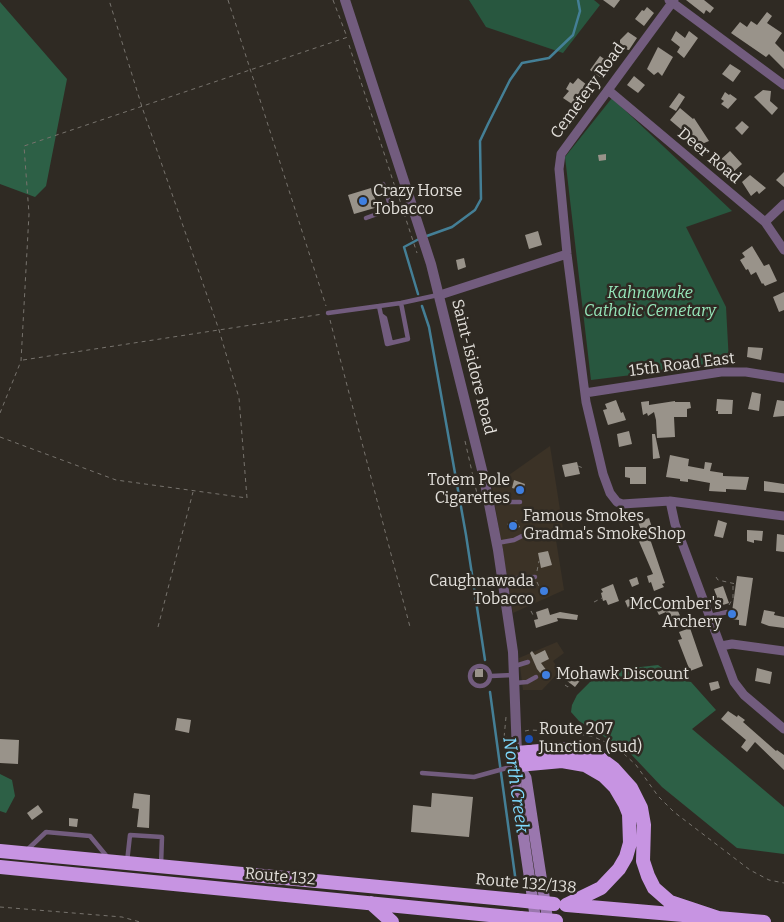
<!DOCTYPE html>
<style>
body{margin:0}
canvas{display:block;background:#2f2a23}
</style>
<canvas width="784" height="922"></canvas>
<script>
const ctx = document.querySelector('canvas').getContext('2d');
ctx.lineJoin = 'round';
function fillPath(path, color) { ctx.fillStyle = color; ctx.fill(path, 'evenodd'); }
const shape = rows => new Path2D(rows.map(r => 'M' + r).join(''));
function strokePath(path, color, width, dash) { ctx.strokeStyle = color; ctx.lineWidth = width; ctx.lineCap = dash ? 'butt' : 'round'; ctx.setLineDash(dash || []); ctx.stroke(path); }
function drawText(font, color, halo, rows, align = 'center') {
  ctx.font = font + ' Bitter,serif'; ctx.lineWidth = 5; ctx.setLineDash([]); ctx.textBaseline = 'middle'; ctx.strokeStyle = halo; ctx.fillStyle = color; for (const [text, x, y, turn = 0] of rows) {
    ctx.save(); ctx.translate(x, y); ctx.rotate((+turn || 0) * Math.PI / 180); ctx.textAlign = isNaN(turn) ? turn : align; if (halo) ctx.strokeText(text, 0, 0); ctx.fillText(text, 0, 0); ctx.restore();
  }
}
const built = shape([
 [550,446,563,529,555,534,564,590,513,613,492,487],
 [557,642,564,653,553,661,560,671,542,690,523,690,519,658]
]);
const green = shape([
 [469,0,594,0,600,5,563,53,486,27],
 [612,98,732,211,686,227,726,307,729,363,591,380,565,157]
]);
const forest = shape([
 [0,2,67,79,46,186,35,197,0,184],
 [658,665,679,680,691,682,716,710,692,729,784,807,784,854,737,848,662,787,629,752,579,721,571,712,572,705,577,695,590,682,602,675,615,670],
 [0,774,12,780,15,796,6,813,0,811]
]);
const stream = shape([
 [424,237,452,227,475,210,481,199,480,141,488,124,510,80,522,63,549,58,573,35,580,11,578,0],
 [418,294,404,247,419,239],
 [422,306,429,327,466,535,485,660],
 [490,692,516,883]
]);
const building = shape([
 [603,0,620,0,614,8],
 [686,0,704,0,714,8,710,13,706,10,704,14],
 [647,7,654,13,644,26,635,19,642,10,644,11],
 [767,12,772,16,767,23,782,33,775,43,784,52,784,69,769,54,766,57,731,33,740,22,747,27,751,21,757,25],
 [676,31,685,38,689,31,698,38,684,58,677,52,680,47,671,40],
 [628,32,637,38,629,50,624,49,618,59,609,56,614,47,620,44,620,40],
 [658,47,673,57,662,76,658,72,654,75,647,69],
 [600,56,610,63,600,77,590,70],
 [730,64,741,71,733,82,722,74],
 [634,76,645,85,638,93,627,85],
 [578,78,587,85,572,104,563,98,569,91,566,89,570,82,573,84],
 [763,90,771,91,770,101,778,108,772,115,754,97],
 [725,92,729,95,730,94,737,99,728,109,721,104,724,101,721,99],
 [679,93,685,97,676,111,669,107],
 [680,108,693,119,694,118,709,141,697,146,686,128,683,131,670,120],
 [742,121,749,127,742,135,735,128],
 [730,151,742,164,730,175,718,162],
 [606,154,606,160,599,161,598,155],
 [784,172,784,187,776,180],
 [750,175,766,188,759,194,757,191,751,196,742,182],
 [371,188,378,207,354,214,348,195],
 [538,231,542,245,529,249,525,235],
 [752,246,764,266,769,264,777,281,765,286,763,283,762,284,756,272,751,275,748,269,746,270,740,260,745,257,742,253],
 [464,258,466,267,458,270,456,260],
 [784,292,784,310,779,312,773,297],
 [748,347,763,348,761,360,747,357],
 [752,392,761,394,759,411,748,409],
 [717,399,733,400,732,414,718,414,718,411,716,411],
 [616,400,621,413,623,412,626,420,608,425,603,410,607,409,605,404],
 [777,400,784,401,784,416,773,417],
 [649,401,649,405,675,401,675,402,690,402,691,408,687,409,687,417,674,417,675,437,657,438,656,420,654,412,648,416,647,413,643,415,641,402],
 [629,431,632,444,619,447,617,434],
 [652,434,655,434,660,458,653,459],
 [670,455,689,459,688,466,704,469,705,462,712,463,710,471,723,473,723,476,749,477,746,490,726,489,726,492,709,491,710,483,688,479,688,482,680,481,680,479,666,477],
 [577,462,580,474,565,477,562,465],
 [625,467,646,467,646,484,630,484,630,478,625,477],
 [514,480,525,484,522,494,515,492,516,489,512,488],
 [764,481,784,484,784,493,764,491],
 [649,518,654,534,649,536,665,583,662,584,664,587,654,591,651,582,649,583,647,576,653,574,635,532,641,530,638,522],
 [516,520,520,527,510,531,507,524],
 [718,520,727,523,723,538,714,536],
 [747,530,763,531,762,541,754,540,754,543,747,541],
 [777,534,784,535,784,552,776,551],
 [548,551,552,565,541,568,538,553],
 [737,576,753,578,746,626,739,625,739,620,731,619],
 [637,577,639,584,632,587,629,580],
 [613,584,619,601,608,605,606,600,603,601,601,593,603,592,601,589],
 [723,586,729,603,720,606,714,589],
 [632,597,635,605,628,608,625,601],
 [674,602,680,610,678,611,681,618,671,623,666,612,659,615,656,609],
 [548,608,550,615,560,612,578,615,577,620,557,618,558,621,536,628,534,620,538,619,536,612],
 [764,610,775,612,774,615,784,617,784,628,769,626,761,623],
 [690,628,703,666,690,671,678,640,682,639,679,632],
 [545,650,549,659,541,663,550,675,545,679,537,669,530,653,532,651,535,655],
 [570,668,582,678,575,687,562,677],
 [757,668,772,672,770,684,755,681],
 [475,669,483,669,483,677,475,677],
 [718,681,720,688,711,691,709,683],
 [728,711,737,717,738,715,745,720,743,722,776,751,777,750,784,755,784,770,755,742,747,752,741,747,746,740,721,719],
 [177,718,191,720,189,733,175,730],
 [0,739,19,740,18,764,0,763],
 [134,793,150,795,149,828,137,827,139,809,132,808],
 [432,793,473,797,469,837,411,832,413,805,431,807],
 [38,805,43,812,32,820,27,813],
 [69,818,78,819,77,827,69,826]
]);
const path = shape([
 [228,0,326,306],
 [333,0,347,37],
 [349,45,395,187],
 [399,198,417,253],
 [330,320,410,627],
 [23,360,323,314],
 [0,413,21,361,29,214,24,146,348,37],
 [0,437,116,480,247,498,239,398,219,330,142,107,109,0],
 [465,441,478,498],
 [578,466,583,468],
 [537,571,539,561],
 [716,577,718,580,736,584],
 [537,582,541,591],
 [594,602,602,598],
 [729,605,733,598,733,583],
 [531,611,533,615,536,614],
 [158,627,193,492],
 [565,685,568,687,570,683],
 [506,717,504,738,507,737],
 [525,731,530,730,570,732,594,737,612,745,623,753,636,765,658,796,674,812,750,870,769,880,784,883],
 [0,907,122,917,140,922]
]);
const service = shape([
 [383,184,387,195,406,189],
 [366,218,391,209,387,195],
 [379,306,387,344,408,339,401,303],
 [328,313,401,303,438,295],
 [381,315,385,318,391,343],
 [489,502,520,502],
 [497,543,514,540,522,536],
 [502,579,535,577],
 [710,616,727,612],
 '470 676a10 10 0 1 1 20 0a10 10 0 1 1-20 0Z',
 [515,666,528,662],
 [491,676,513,675],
 [515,683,527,682,536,677],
 [422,773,474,777,514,766],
 [27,850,46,832,90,836,109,859],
 [127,862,130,835,162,837,161,865]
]);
const minor = shape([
 [669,0,784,85],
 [674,0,561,154,559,169,567,254,586,402,603,474,610,493,617,502,622,504,670,501,784,516],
 [608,90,765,222,784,250],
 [765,222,784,204],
 [440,295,567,254],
 [585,393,721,372,746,372,784,378],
 [670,501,675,524,734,682,744,695,784,729],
 [721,646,732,644,784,651]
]);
const tertiary = shape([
 [345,0,431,264,484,478,498,550,513,652,517,753]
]);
const secondary = shape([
 [517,757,515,779,536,922],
 [518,765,526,778,548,922]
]);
const trunk = shape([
 [517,753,563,749,577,751,601,759,613,768,631,788,641,808,644,825,643,861,648,876,654,888,670,902,718,918],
 [518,765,562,761,585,765,604,776,615,787,625,804,629,814,630,843,626,857,619,869,601,888,566,905],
 [0,851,516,900],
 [0,867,520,918],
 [371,903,392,922],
 [567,905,764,922]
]);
const trunkBridge = shape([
 [516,900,554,904],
 [520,918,556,921]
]);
const markers = [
 [363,201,5,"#3f7fe0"],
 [520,490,5,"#3f7fe0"],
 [513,526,5,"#3f7fe0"],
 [544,591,5,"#3f7fe0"],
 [732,614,5,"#3f7fe0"],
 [546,675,5,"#3f7fe0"],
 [529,739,5,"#1a4fb4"]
];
const streetNames = [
 ["Cemetery Road",588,91,-54],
 ["Deer Road",709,156,40],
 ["15th Road East",682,365,-7],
 ["Saint-Isidore Road",473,367,76],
 ["Route 132",280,877,5],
 ["Route 132/138",526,884,5]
];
const poiNames = [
 ["Crazy Horse",373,192],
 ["Tobacco",373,210],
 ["Totem Pole",510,481,"right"],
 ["Cigarettes",510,499,"right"],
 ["Famous Smokes",523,517],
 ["Gradma's SmokeShop",523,535],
 ["Caughnawada",534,582,"right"],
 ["Tobacco",534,600,"right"],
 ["McComber's",722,605,"right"],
 ["Archery",722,623,"right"],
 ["Mohawk Discount",556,675],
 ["Route 207",539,730],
 ["Junction (sud)",539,748]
];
const parkNames = [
 ["Kahnawake",650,294],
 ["Catholic Cemetary",650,312]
];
const waterNames = [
 ["North Creek",515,785,82]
];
fillPath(built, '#3b3226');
fillPath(green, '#28573f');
fillPath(forest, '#2d6046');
strokePath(stream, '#447f96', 2.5);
fillPath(building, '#99938a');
strokePath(path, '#77736d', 1, [4, 4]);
strokePath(service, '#725c7e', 4.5);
strokePath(minor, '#725c7e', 9);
strokePath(tertiary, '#725c7e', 10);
strokePath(secondary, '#9a77ae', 11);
strokePath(trunk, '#c794e2', 14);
strokePath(trunkBridge, '#c794e2', 14);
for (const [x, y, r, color] of markers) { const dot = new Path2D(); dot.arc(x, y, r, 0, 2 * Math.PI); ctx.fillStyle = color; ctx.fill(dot); strokePath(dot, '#2f2a23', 2); }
drawText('16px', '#e3e0db', '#2f2a23', streetNames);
drawText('16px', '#e3e0db', '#2f2a23', poiNames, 'left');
drawText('italic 16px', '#96e7ba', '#2f2a23', parkNames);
drawText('italic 18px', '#7fdbff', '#2f2a23', waterNames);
</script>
